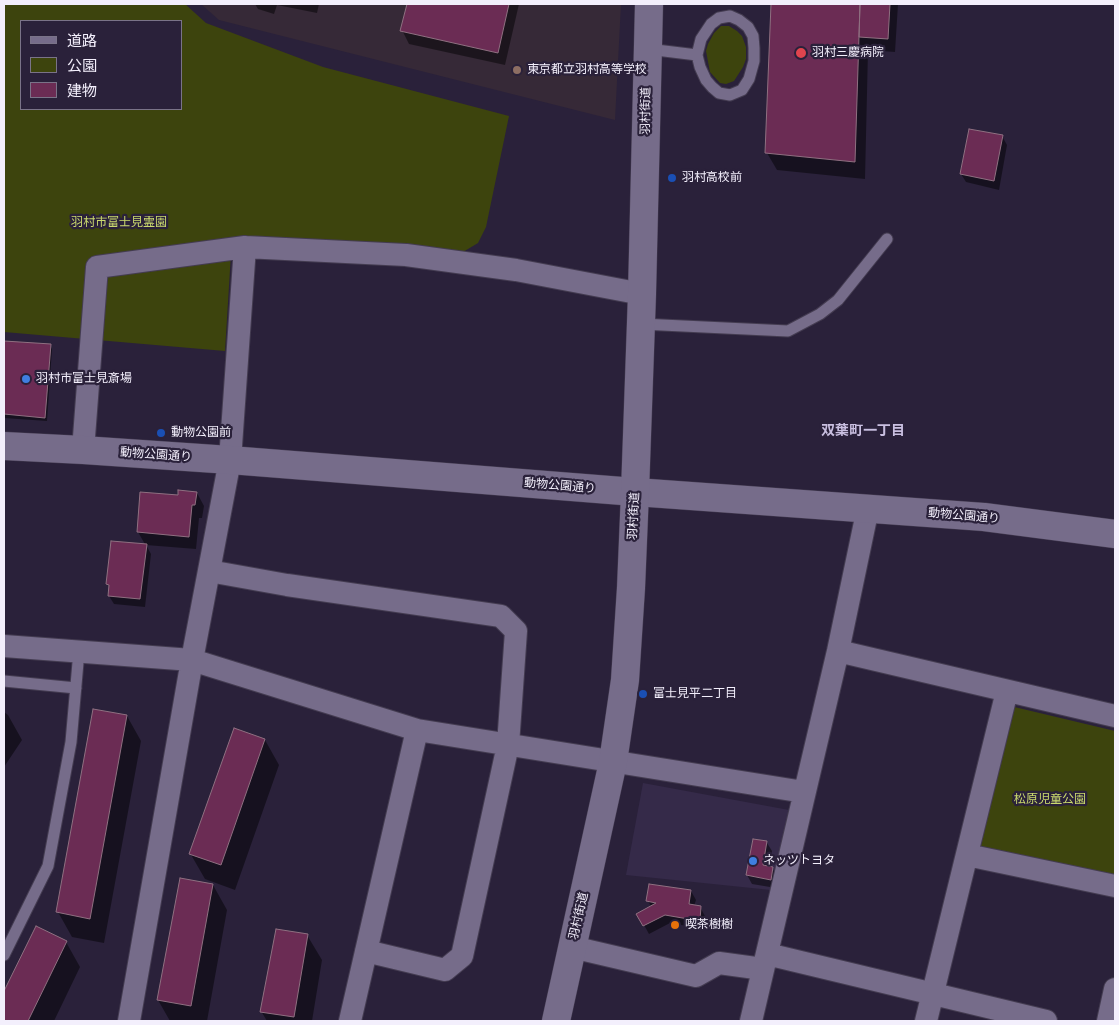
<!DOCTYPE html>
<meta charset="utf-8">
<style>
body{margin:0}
#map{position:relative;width:1119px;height:1025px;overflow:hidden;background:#2a213a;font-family:"Fira Sans","Noto Sans JP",sans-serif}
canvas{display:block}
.frame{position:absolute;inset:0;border:5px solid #f3effc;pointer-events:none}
.legend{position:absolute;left:20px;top:20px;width:162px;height:90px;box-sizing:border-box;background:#2a213a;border:1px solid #7a7388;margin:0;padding:6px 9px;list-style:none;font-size:15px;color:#f3effc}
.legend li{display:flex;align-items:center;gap:10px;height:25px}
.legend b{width:25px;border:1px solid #7a7388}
</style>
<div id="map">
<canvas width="1119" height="1025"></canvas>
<div class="frame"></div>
<ul class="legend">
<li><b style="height:6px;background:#766c8a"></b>道路</li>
<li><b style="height:14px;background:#3d440d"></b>公園</li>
<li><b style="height:14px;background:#6b2c54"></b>建物</li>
</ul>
</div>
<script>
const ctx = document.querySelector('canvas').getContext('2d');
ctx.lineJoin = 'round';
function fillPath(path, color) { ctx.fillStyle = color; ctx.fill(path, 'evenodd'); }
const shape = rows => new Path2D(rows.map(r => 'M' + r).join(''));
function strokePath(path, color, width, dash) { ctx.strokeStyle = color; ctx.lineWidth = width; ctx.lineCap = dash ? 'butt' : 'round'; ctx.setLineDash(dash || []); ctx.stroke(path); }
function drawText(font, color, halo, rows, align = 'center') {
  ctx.font = font + ' "Fira Sans","Noto Sans JP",sans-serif'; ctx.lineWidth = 4.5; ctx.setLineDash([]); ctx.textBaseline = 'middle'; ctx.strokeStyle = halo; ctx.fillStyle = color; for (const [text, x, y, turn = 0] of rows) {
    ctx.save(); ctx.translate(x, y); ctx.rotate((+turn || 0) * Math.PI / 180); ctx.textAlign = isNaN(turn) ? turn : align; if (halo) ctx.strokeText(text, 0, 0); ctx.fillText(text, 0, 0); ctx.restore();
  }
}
const built = shape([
 [643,783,789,810,771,890,626,875]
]);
const education = shape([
 [201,4,621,4,615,120,219,20]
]);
const green = shape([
 [4,4,185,4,206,23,323,67,509,116,486,227,478,243,463,252,232,237,225,351,4,332],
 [21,21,181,21,181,109,21,109],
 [721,26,729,26,737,31,742,36,746,47,746,59,743,67,734,81,726,84,720,83,710,72,706,51,708,44,714,33],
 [1006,705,1115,731,1115,882,970,853]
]);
const shadow = shape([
 [255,4,319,4,317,13,277,5,274,14,258,9],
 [408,4,519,4,505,65,409,44,402,30],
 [772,4,898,4,895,52,868,50,865,179,777,170,767,153],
 [1002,136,1007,145,999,190,966,182,961,174],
 [4,342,50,345,52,349,47,421,4,418],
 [142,493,179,496,197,493,204,506,202,518,199,518,196,549,146,545,151,554,145,607,114,604,109,596,110,588,108,584,146,546,138,532],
 [4,712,8,715,22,740,4,767],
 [127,716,141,741,104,943,72,937,58,912],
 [234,730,265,740,279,765,235,890,205,879,190,853],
 [767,843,772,851,769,867,772,868,777,877,776,888,752,884,747,875],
 [213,885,227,910,207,1021,170,1021,158,1000],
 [691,891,696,900,694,906,700,907,705,916,704,929,670,923,649,934,638,914,651,907,648,900],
 [36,928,66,942,80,967,54,1021,4,1021,4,994],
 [307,935,322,960,312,1021,267,1021,261,1011]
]);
const building = shape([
 [407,4,509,4,498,53,400,31,407,4],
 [771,4,860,4,855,162,765,153,771,4],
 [860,4,890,4,888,39,859,37,860,4],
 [969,129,1003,135,994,181,960,174,969,129],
 [4,341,51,344,45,418,4,414,4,341],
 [178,490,197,492,195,505,192,505,189,537,137,532,140,492,178,495,178,490],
 [111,541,147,544,140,599,108,596,109,585,106,584,111,541],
 [93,709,127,715,90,919,56,912,93,709],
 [234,728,265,739,221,865,189,854,234,728],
 [753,839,767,841,763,865,773,867,771,880,746,875,753,839],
 [180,878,213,884,191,1006,157,1000,180,878],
 [649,884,691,890,689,904,701,906,700,921,665,915,643,926,636,914,656,903,646,901,649,884],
 [36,926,67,941,28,1021,4,1021,4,991,36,926],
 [276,929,308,934,294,1017,260,1012,276,929]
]);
const service = shape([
 [730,16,739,20,748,27,753,36,754,48,754,61,749,79,742,90,730,95,719,93,712,87,706,80,700,67,697,55,701,39,711,24,719,18,730,16],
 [648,49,697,55],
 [641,324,788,331,820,314,838,300,887,239],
 [4,681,76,688],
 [4,955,48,866,71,742,79,651]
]);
const minor = shape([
 [83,450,97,267,245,247,406,255,516,270,642,294],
 [209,571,287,585,501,616,516,631,508,745,462,956,445,970,366,951],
 [4,646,192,660,417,730,804,792],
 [838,651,1115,716],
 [967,855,1115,886],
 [572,947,696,976,719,963,763,969],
 [767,954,1046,1021],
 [129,1021,192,660,230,460,245,247],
 [350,1021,417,730],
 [751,1021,838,651,868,508],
 [926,1021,1007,691],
 [1108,1021,1115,989]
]);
const tertiary = shape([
 [4,446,83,450,230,460,635,492,984,517,1115,534]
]);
const secondary = shape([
 [556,1021,613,762,625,680,631,588,635,492,642,294,649,4]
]);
const markers = [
 [801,53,6,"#e0444e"],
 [517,70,5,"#8d6e63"],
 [672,178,5,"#1a4fb4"],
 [26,379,5,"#3f7fe0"],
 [161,433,5,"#1a4fb4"],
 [643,694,5,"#1a4fb4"],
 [753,861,5,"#3f7fe0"],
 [675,925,5,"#e8710a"]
];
const poiNames = [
 ["羽村三慶病院",812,53],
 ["東京都立羽村高等学校",527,70],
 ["羽村高校前",682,178],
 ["羽村市富士見斎場",36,379],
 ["動物公園前",171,433],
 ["富士見平二丁目",653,694],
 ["ネッツトヨタ",763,861],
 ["喫茶樹樹",685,925]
];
const streetNames = [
 ["羽村街道",646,111,-89],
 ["動物公園通り",156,455,4],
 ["動物公園通り",560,486,5],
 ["羽村街道",634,516,-87],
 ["動物公園通り",964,516,5],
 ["羽村街道",579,916,-77]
];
const parkNames = [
 ["羽村市富士見霊園",119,223],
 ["松原児童公園",1050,800]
];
const neighbourhoodNames = [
 ["双葉町一丁目",863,431]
];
fillPath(built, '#352a49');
fillPath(education, '#362937');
fillPath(green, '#3d440d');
fillPath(shadow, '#0007');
fillPath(building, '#6b2c54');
strokePath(building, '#8f7081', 1);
strokePath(service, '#443c51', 13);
strokePath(minor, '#443c51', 24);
strokePath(tertiary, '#443c51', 29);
strokePath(secondary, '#443c51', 29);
strokePath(service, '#766c8a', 11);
strokePath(minor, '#766c8a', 22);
strokePath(tertiary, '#766c8a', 28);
strokePath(secondary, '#766c8a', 28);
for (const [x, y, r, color] of markers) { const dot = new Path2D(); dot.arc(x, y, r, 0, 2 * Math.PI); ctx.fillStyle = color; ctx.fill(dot); strokePath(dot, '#2a213a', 2); }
drawText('12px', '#f3effc', '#2a213a', poiNames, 'left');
drawText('12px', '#f3effc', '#2a213a', streetNames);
drawText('12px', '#cbda6e', '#2a213a', parkNames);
drawText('bold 14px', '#c9bfe0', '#2a213a', neighbourhoodNames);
</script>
